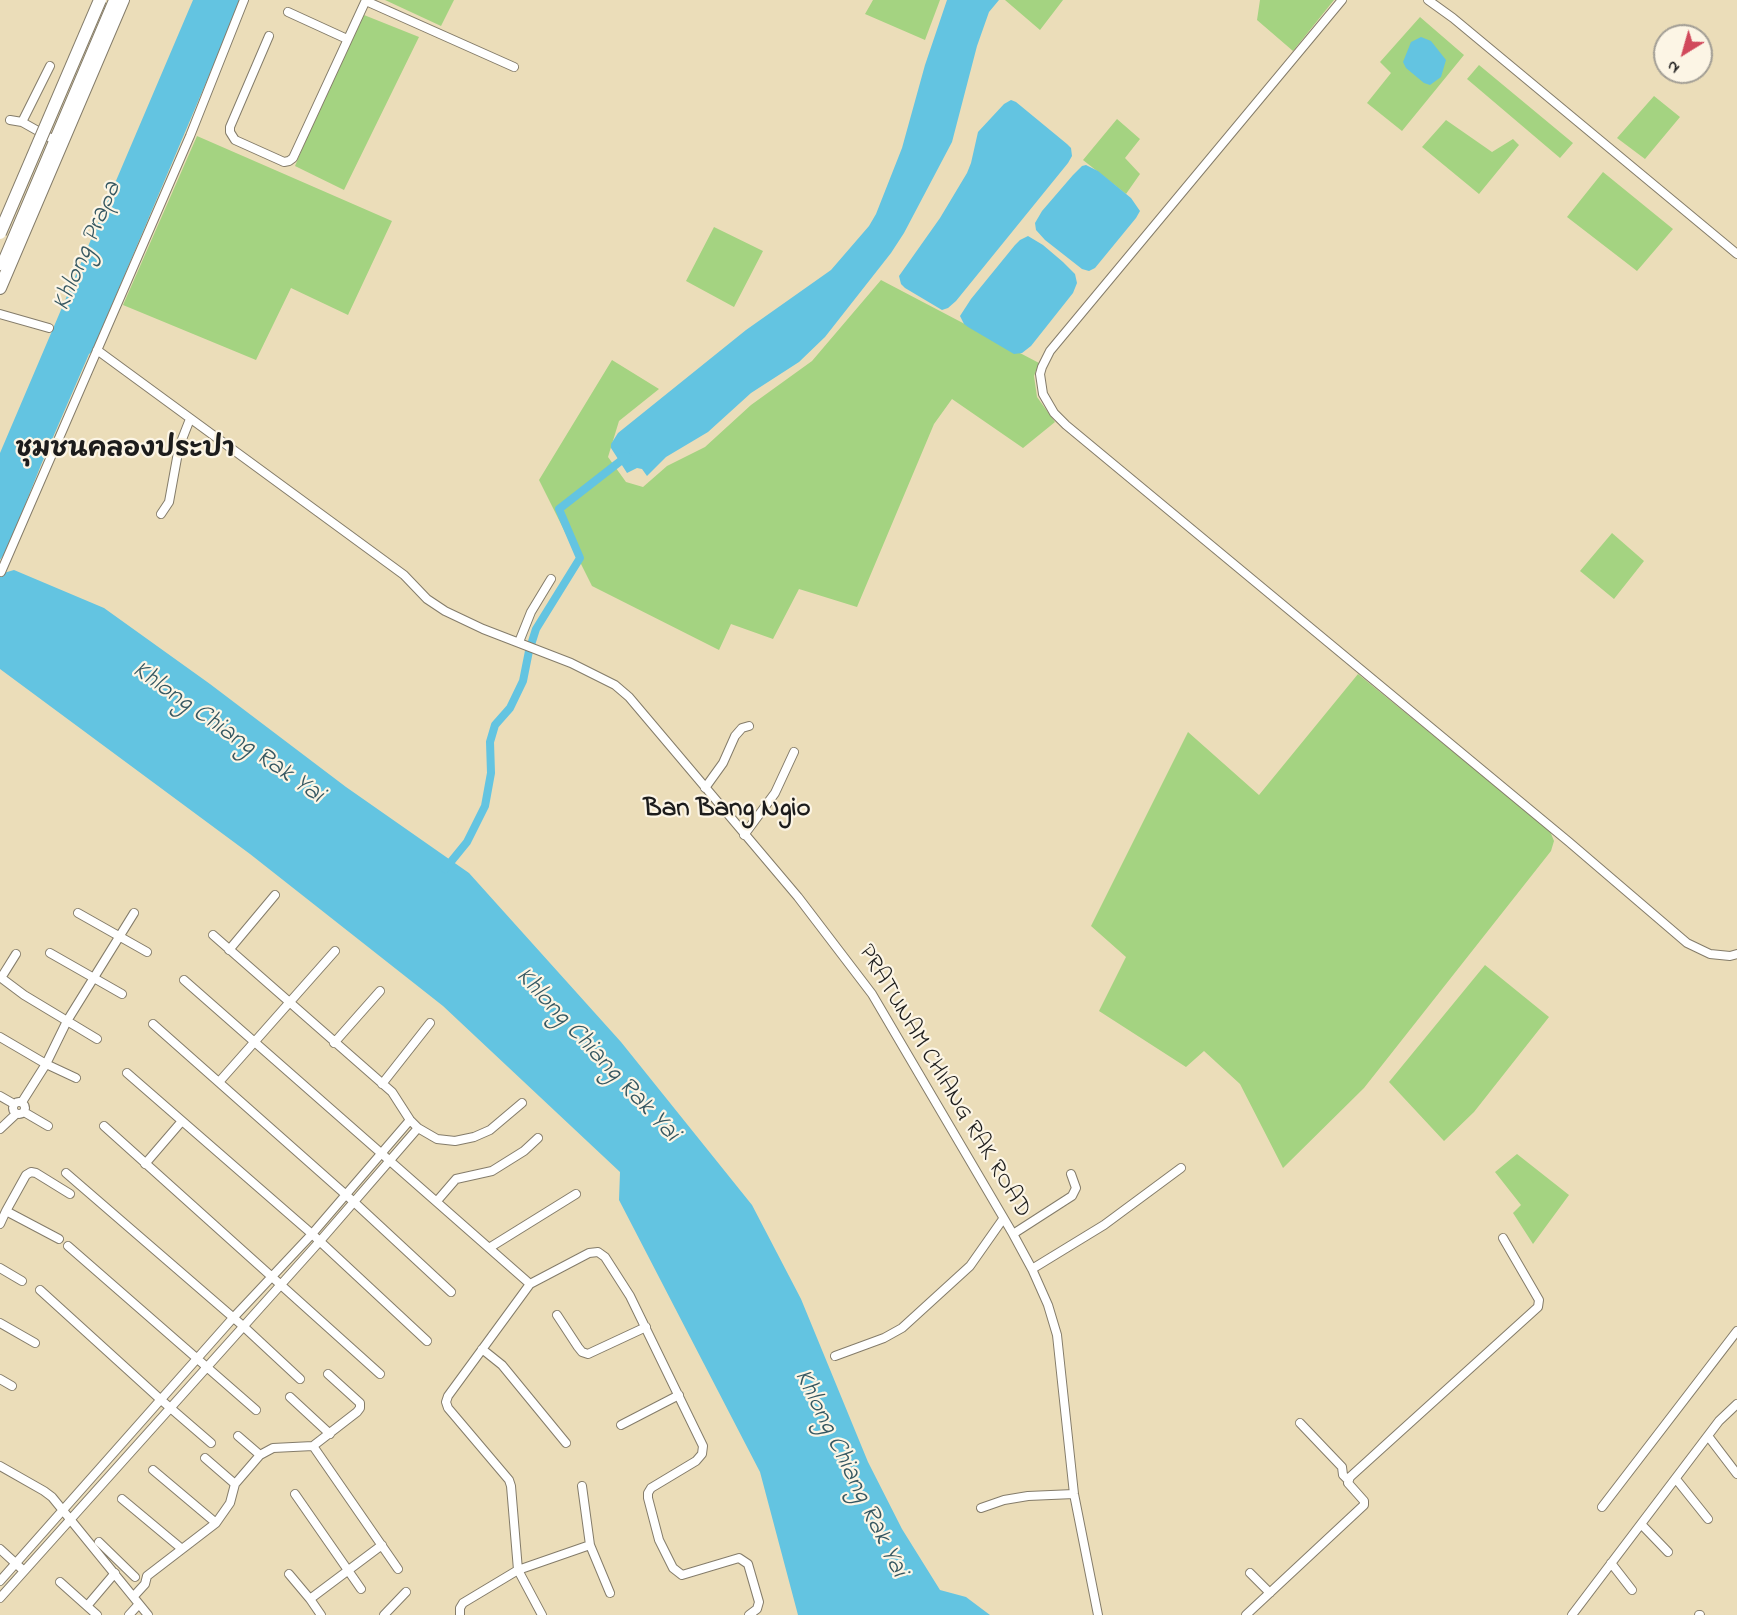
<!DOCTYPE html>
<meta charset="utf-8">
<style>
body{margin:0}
#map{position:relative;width:1737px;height:1615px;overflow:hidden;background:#ebddb9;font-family:"Indie Flower",sans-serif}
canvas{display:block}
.north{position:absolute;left:1653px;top:24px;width:60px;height:60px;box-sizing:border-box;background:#fcf5e5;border:2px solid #a29e95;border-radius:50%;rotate:217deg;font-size:16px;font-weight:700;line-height:24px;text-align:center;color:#1c1c1c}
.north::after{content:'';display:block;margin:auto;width:21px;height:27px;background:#d1495b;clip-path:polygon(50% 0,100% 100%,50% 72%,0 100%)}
</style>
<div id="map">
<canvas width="1737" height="1615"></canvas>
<div class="north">N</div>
</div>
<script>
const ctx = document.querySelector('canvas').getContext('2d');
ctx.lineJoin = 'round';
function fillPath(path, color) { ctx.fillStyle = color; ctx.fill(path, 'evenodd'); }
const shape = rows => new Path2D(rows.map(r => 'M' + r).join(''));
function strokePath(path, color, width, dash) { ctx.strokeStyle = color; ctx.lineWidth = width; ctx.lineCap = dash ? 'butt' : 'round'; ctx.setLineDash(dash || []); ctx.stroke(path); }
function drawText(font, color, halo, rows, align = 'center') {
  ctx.font = font + ' "Indie Flower","Playpen Sans Thai",sans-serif'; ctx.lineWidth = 4.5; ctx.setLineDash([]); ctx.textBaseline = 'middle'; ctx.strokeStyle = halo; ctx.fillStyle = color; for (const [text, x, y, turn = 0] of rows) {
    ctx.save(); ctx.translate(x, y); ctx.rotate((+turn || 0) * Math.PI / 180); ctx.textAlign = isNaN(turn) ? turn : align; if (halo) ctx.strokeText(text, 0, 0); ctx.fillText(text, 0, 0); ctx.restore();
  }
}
const green = shape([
 [385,0,454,0,441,26],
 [873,0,940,0,925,40,865,14],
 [1005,0,1063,0,1040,30],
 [1260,0,1334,0,1293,51,1257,20],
 [359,13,419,37,344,190,295,166],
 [1420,17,1464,55,1402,131,1367,103,1391,73,1380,62],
 [1479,65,1573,143,1560,158,1467,79],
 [1654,96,1680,117,1645,159,1617,138],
 [1117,119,1140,139,1125,158,1140,174,1126,194,1083,160],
 [1446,120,1492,152,1513,139,1519,145,1479,194,1422,147],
 [197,136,392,221,348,315,291,288,256,360,123,305],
 [1603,172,1673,229,1637,271,1567,217],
 [714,227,763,251,734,307,686,281],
 [881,280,1039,363,1034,376,1037,397,1055,422,1023,448,952,399,934,424,857,607,799,589,773,639,731,624,719,650,592,586,539,480,612,360,659,389,619,421,608,457,626,482,643,487,667,466,705,447,751,405,812,361],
 [1612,533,1644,561,1614,599,1580,571],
 [1358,674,1550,831,1554,841,1551,851,1364,1088,1283,1168,1240,1084,1204,1051,1186,1067,1099,1011,1126,957,1091,926,1188,732,1259,795],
 [1485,965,1549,1017,1474,1112,1444,1141,1389,1082],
 [1517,1154,1569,1195,1533,1244,1513,1213,1521,1205,1495,1172]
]);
const water = shape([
 [193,0,241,0,92,352,89,354,41,465,7,550,0,560,0,453],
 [947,0,999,0,989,12,977,46,952,142,904,233,891,253,825,337,799,362,751,393,708,432,666,457,647,476,642,469,637,468,627,473,611,448,611,444,618,433,746,330,831,270,869,226,876,214,902,148,925,65],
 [1421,37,1431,41,1446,60,1441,77,1430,85,1424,83,1406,68,1403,62,1411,42],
 [1011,100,1016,102,1067,144,1071,148,1072,156,1068,163,956,301,948,308,942,310,905,288,901,284,899,276,940,218,967,173,971,163,978,132,1004,104],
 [1086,165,1098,171,1131,198,1140,211,1136,218,1095,268,1089,271,1082,269,1045,240,1036,230,1035,223,1042,211,1073,175,1082,166],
 [1028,236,1043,245,1063,262,1075,274,1077,283,1073,293,1031,346,1022,353,1014,354,968,327,964,324,960,316,971,299,1015,245,1020,240],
 [14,570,104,608,210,684,346,787,469,873,621,1042,752,1205,801,1299,868,1462,902,1529,940,1590,966,1597,990,1615,798,1615,760,1472,619,1200,620,1172,443,1006,250,854,0,669,0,574]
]);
const canal = shape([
 [445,869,467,842,485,806,491,773,490,742,495,725,510,708,523,681,529,651,536,629,580,558,559,509,627,456]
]);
const minor = shape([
 [1342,0,1050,351,1042,367,1040,374,1043,394,1054,413,1066,425,1569,842,1687,943,1710,954,1730,956,1737,954],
 [1428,0,1453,18,1737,254],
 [366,1,514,67],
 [288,12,347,39],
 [269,36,230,127,230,132,235,140,284,162,289,161,293,158,366,0],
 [50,66,22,122,54,140],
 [10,120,22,122],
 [0,266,113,0],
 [0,314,49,328],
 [97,350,404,575,427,599,445,611,483,629,571,663,615,685,629,697,798,897,872,994,1013,1234,1032,1269,1048,1305,1057,1335,1074,1494,1098,1615],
 [161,514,169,502,179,447,190,419],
 [1,572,190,136,244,0],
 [519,642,531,612,551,579],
 [705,788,723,763,735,736,742,728,749,726],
 [744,835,775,793,794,752],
 [78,913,147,952],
 [213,935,392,1092,410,1120,418,1128,437,1139,455,1141,474,1137,490,1130,522,1103],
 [229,950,275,895],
 [50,953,122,994],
 [0,977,24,995,97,1039],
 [1,978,16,954],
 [184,980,530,1284],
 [153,1024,354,1202,451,1292],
 [0,1037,46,1064,76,1078],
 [334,1043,380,991],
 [127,1073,312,1234,427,1341],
 [219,1082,335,951],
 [382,1084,430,1023],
 [0,1096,14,1104],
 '13 1108a6 6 0 1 1 12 0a6 6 0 1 1-12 0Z',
 [22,1102,46,1064,67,1021,134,913],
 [24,1112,48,1126],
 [104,1126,380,1374],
 [0,1129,16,1114],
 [145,1164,182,1121],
 [66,1173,243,1326,300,1379],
 [437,1201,456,1179,492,1171,524,1151,538,1138],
 [0,1224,6,1211],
 [1013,1234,1072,1196,1076,1188,1071,1174],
 [59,1239,6,1211,26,1175,31,1172,36,1173,70,1194],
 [68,1246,256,1410],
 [489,1248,576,1194],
 [0,1268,22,1281],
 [1032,1269,1104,1225,1181,1168],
 [40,1290,160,1399,211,1443],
 [557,1315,578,1347,582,1352,588,1354,646,1327],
 [0,1323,35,1343],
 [482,1349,502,1365,566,1443],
 [835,1356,884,1338,902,1328,970,1266,1003,1219],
 [0,1379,12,1386],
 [290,1397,330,1434],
 [1300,1423,1342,1467,1343,1475,1348,1480],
 [621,1425,679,1395],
 [238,1436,260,1455],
 [1708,1436,1737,1474],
 [313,1446,398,1569],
 [205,1458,235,1484],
 [0,1466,44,1491,52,1497,148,1615],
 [153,1470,216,1523],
 [1676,1479,1708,1519],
 [582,1486,590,1545,610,1593],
 [295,1494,361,1589],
 [122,1499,182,1549],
 [1602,1507,1737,1331],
 [981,1508,1004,1500,1028,1496,1074,1494],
 [1641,1524,1668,1552],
 [99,1542,135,1577],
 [0,1549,24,1571],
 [1611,1563,1632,1590],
 [1250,1573,1270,1593],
 [289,1574,310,1599,321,1615],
 [0,1581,233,1318,312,1234,410,1120],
 [60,1582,97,1615],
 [134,1596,145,1584,147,1576,216,1523,230,1503,235,1484,260,1455,273,1448,313,1446,357,1412,360,1408,360,1403,328,1374],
 [0,1598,320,1241,418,1128],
 [310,1599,382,1545],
 [87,1606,115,1573],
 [129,1615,139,1604],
 [384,1615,406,1592],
 [460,1615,460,1608,463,1603,518,1570,590,1545],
 [542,1615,518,1570,511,1486,509,1480,448,1408,446,1402,448,1396,530,1284,589,1253,598,1252,605,1257,630,1296,703,1446,702,1454,696,1461,651,1488,648,1493,648,1498,659,1540,673,1568,682,1575,739,1558,748,1564,759,1602,757,1609,749,1615],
 [1246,1615,1364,1505,1364,1501,1348,1483,1350,1477,1538,1307,1539,1300,1503,1238],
 [1572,1615,1719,1421,1737,1404],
 [1699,1615,1700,1615]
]);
const highway = shape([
 [0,288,123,0]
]);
const highwayBridge = shape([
 [0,233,100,0]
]);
const streetNames = [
 ["PRATUNAM CHIANG RAK ROAD",943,1082,59]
];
const waterNames = [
 ["Khlong Prapa",89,247,-67],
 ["Khlong Chiang Rak Yai",227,734,35],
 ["Khlong Chiang Rak Yai",596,1056,47],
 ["Khlong Chiang Rak Yai",849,1474,64]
];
const neighbourhoodNames = [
 ["ชุมชนคลองประปา",125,452]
];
const quarterNames = [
 ["Ban Bang Ngio",727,811]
];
fillPath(green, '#a4d381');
fillPath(water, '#63c4e1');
strokePath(canal, '#63c4e1', 8);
strokePath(minor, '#847c6a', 10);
strokePath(highway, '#847c6a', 14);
strokePath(minor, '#fff', 8);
strokePath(highway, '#fff', 12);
strokePath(highwayBridge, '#847c6a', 14, []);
strokePath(highwayBridge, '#fff', 12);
drawText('24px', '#1c1c1c', '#fcf5e5', streetNames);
drawText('italic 26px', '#355761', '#fcf5e5', waterNames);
drawText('bold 26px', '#1c1c1c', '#fcf5e5', neighbourhoodNames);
drawText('bold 27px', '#1c1c1c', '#fcf5e5', quarterNames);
</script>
